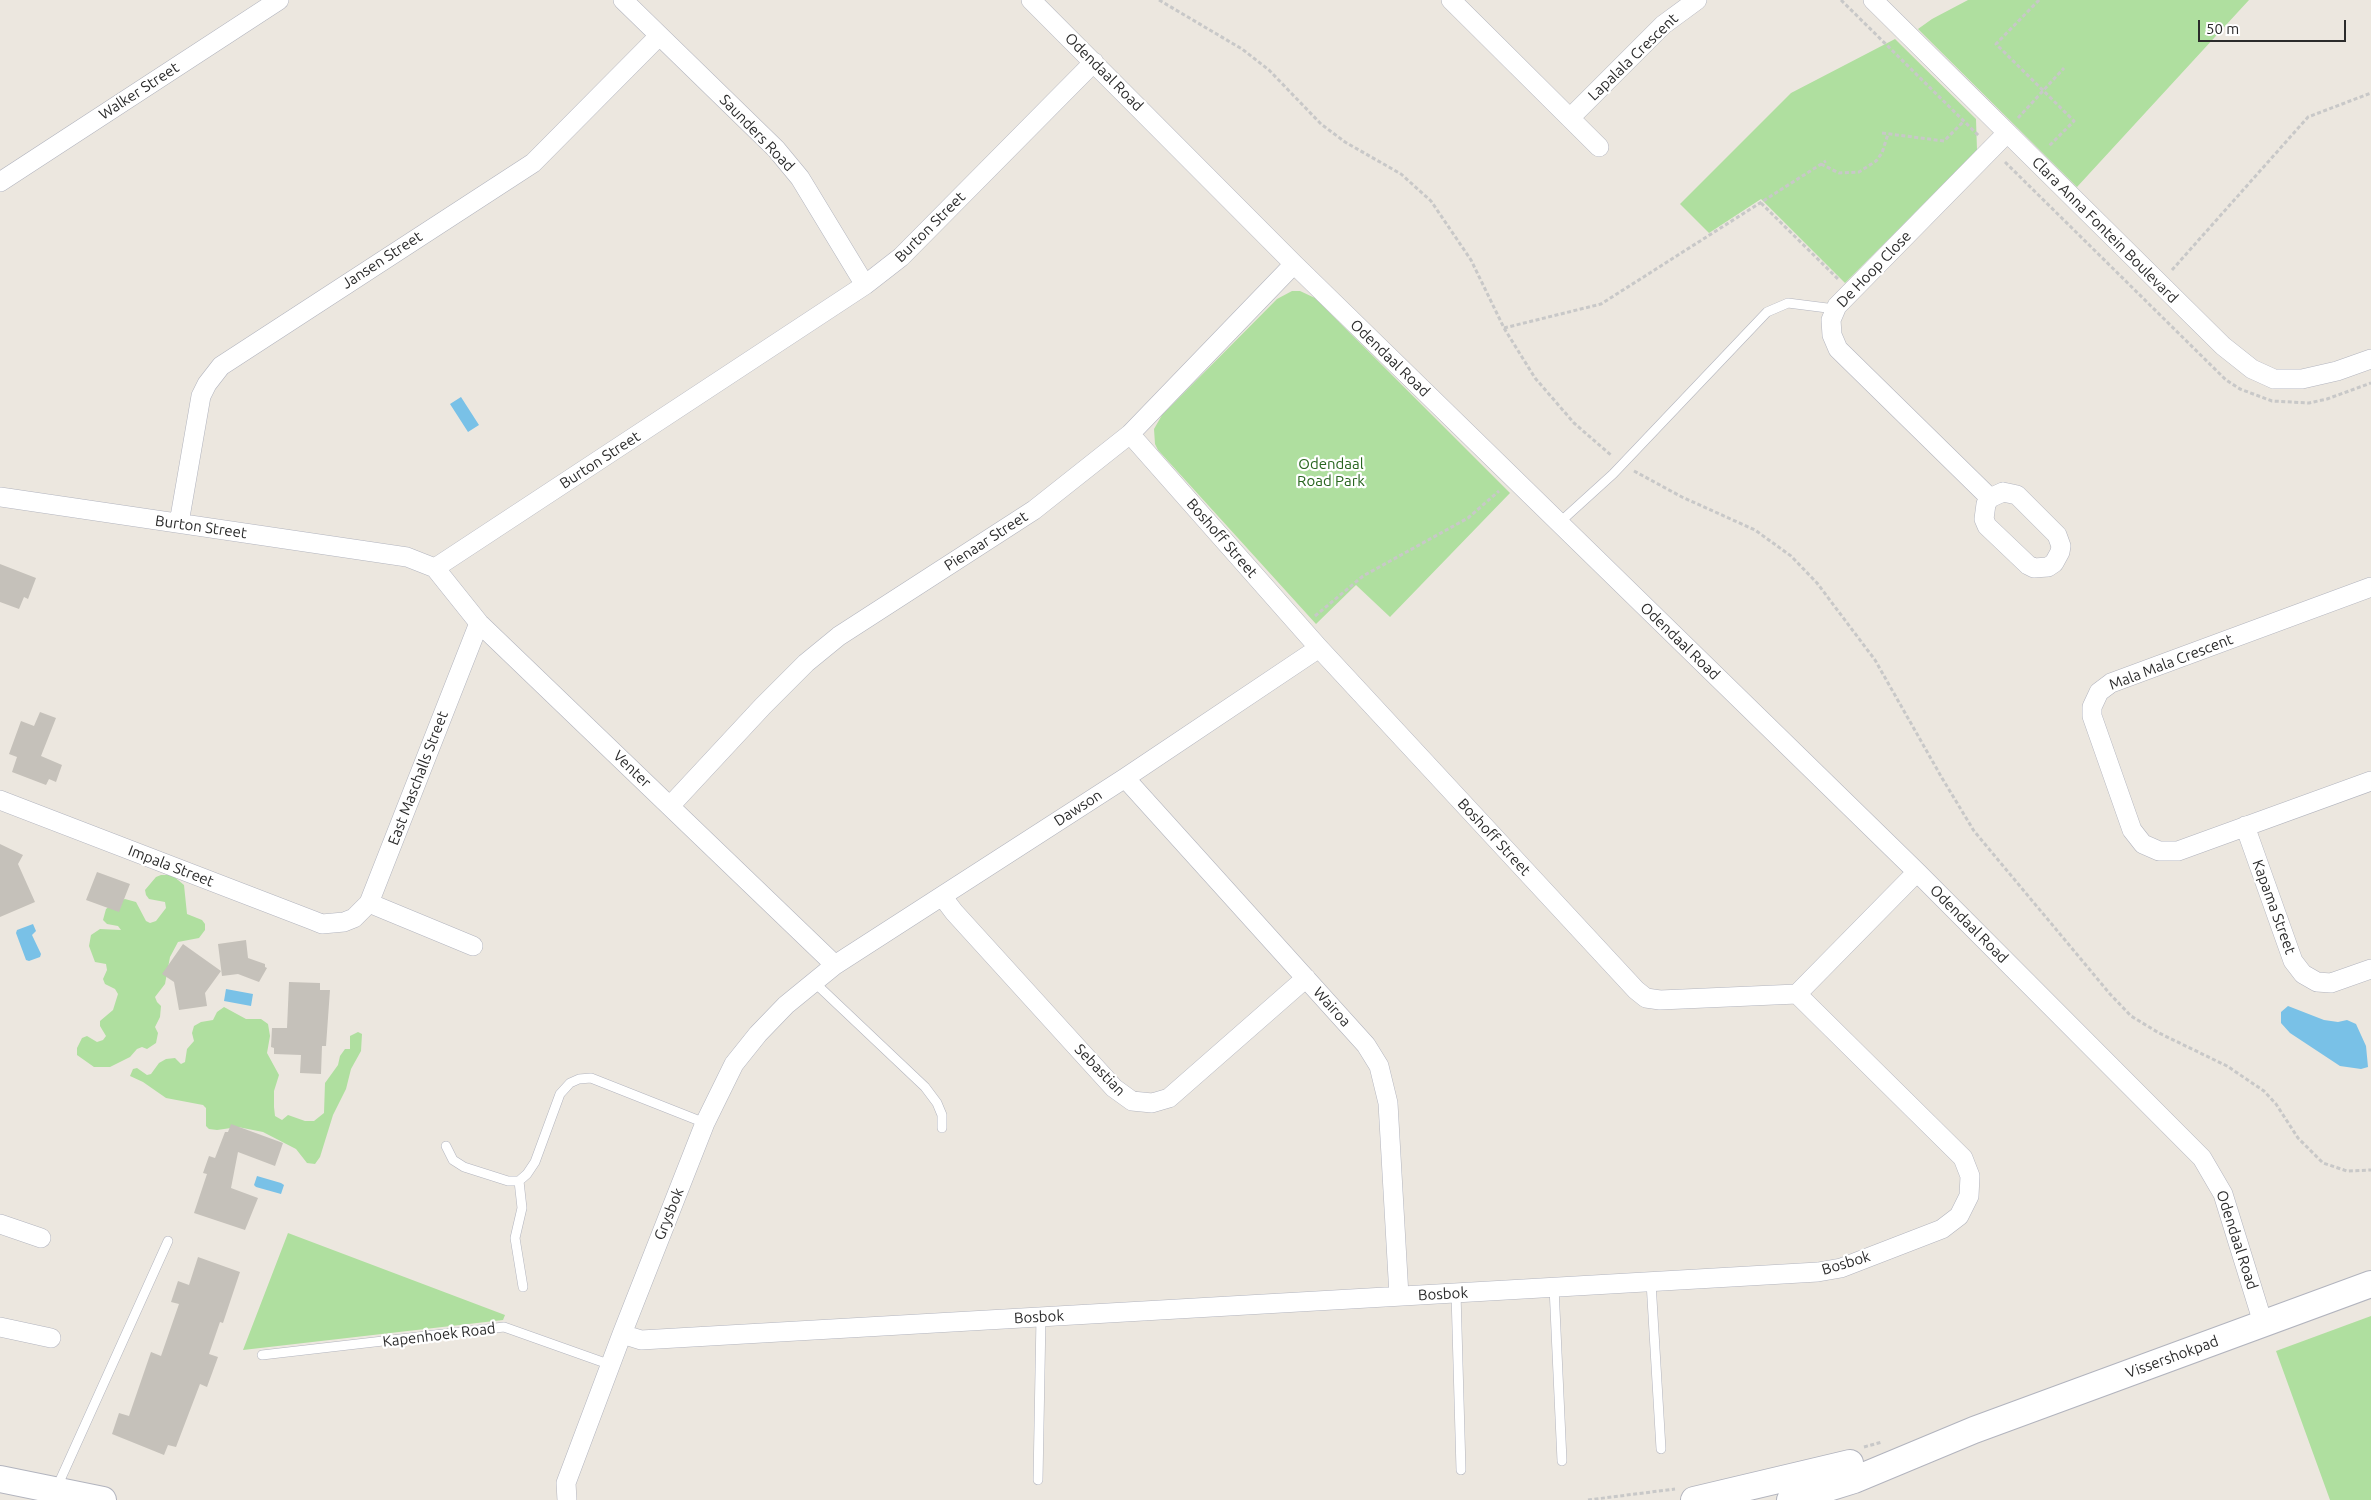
<!DOCTYPE html>
<style>
body{margin:0}
#map{position:relative;width:2371px;height:1500px;overflow:hidden;background:#ece7df;font-family:Ubuntu,sans-serif}
canvas{display:block}
.scale{position:absolute;left:2198px;top:20px;width:148px;height:22px;box-sizing:border-box;border:2px solid #2b2b2b;border-top:0;padding-left:6px;font-size:15px;line-height:18px;white-space:nowrap;color:#2b2b2b;-webkit-text-stroke:4px #fff;paint-order:stroke}
</style>
<div id="map">
<canvas width="2371" height="1500"></canvas>
<div class="scale">50 m</div>
</div>
<script>
const ctx = document.querySelector('canvas').getContext('2d');
ctx.lineJoin = 'round';
function fillPath(path, color) { ctx.fillStyle = color; ctx.fill(path, 'evenodd'); }
const shape = rows => new Path2D(rows.map(r => 'M' + r).join(''));
function strokePath(path, color, width, dash) { ctx.strokeStyle = color; ctx.lineWidth = width; ctx.lineCap = dash ? 'butt' : 'round'; ctx.setLineDash(dash || []); ctx.stroke(path); }
function drawText(font, color, halo, rows, align = 'center') {
  ctx.font = font + ' Ubuntu,sans-serif'; ctx.lineWidth = 4.5; ctx.setLineDash([]); ctx.textBaseline = 'middle'; ctx.strokeStyle = halo; ctx.fillStyle = color; for (const [text, x, y, turn = 0] of rows) {
    ctx.save(); ctx.translate(x, y); ctx.rotate((+turn || 0) * Math.PI / 180); ctx.textAlign = isNaN(turn) ? turn : align; if (halo) ctx.strokeText(text, 0, 0); ctx.fillText(text, 0, 0); ctx.restore();
  }
}
const green = shape([
 [1968,0,2249,0,2077,187,1918,29,1932,19],
 [1895,39,1976,119,1977,150,1845,283,1761,199,1709,233,1680,204,1791,93],
 [1292,291,1300,291,1315,298,1510,493,1390,617,1356,585,1316,624,1158,450,1155,444,1154,429,1162,415,1277,299],
 [161,875,172,875,184,885,187,914,202,920,205,924,205,930,199,938,178,942,170,957,165,984,155,997,157,1002,161,1006,160,1017,155,1027,158,1033,156,1043,147,1049,142,1047,137,1049,130,1057,110,1067,94,1067,77,1055,77,1048,82,1038,87,1036,97,1042,103,1040,106,1036,100,1026,100,1021,113,1010,118,994,115,989,105,984,103,979,107,970,106,964,95,962,89,946,91,935,100,929,121,930,118,926,107,924,103,920,106,909,115,902,125,899,136,902,146,921,150,923,156,921,166,908,165,902,149,899,146,895,145,890,156,877],
 [224,1007,246,1019,261,1019,268,1024,270,1036,267,1053,279,1075,274,1091,274,1107,275,1116,282,1120,288,1115,305,1121,314,1121,324,1113,325,1083,338,1065,340,1056,345,1049,350,1049,350,1036,358,1032,362,1034,361,1051,351,1069,346,1089,333,1115,320,1157,315,1164,307,1163,296,1149,263,1132,238,1127,217,1130,209,1129,206,1126,206,1108,203,1105,166,1098,143,1082,130,1076,133,1069,137,1068,147,1075,151,1074,159,1063,166,1059,175,1058,181,1064,185,1062,187,1049,194,1041,192,1033,194,1026,201,1022,213,1020,217,1012],
 [288,1233,505,1315,503,1320,243,1350],
 [2371,1316,2371,1500,2330,1500,2276,1351]
]);
const water = shape([
 [461,397,479,425,468,432,450,404],
 [33,924,36,931,32,935,41,954,40,957,29,961,26,960,16,933,17,930],
 [226,989,253,994,251,1006,224,1001],
 [2288,1006,2324,1020,2338,1022,2347,1020,2356,1024,2366,1046,2368,1067,2361,1069,2340,1066,2290,1033,2281,1023,2281,1012],
 [257,1176,281,1183,284,1185,281,1194,256,1187,254,1185]
]);
const building = shape([
 [0,564,36,578,28,599,24,597,19,609,0,602],
 [40,712,56,718,41,756,62,765,56,782,49,779,46,785,12,772,17,757,9,754,21,721,34,726],
 [0,844,23,855,18,864,35,902,0,917],
 [97,872,130,884,119,912,86,900],
 [246,940,248,958,265,964,265,967,267,968,259,982,238,974,222,976,218,944],
 [183,944,221,971,205,993,207,1006,179,1010,174,982,162,974],
 [289,982,320,983,320,990,330,990,326,1046,322,1046,321,1074,300,1073,301,1055,274,1054,274,1048,271,1047,272,1028,287,1028],
 [231,1124,283,1143,275,1166,238,1152,231,1188,258,1198,245,1230,194,1213,207,1174,203,1173,209,1156,215,1158,225,1132,228,1132],
 [198,1257,240,1272,223,1323,220,1322,209,1354,218,1357,207,1387,200,1384,176,1447,168,1445,164,1455,112,1434,119,1413,129,1416,151,1352,161,1356,179,1304,171,1302,178,1281,189,1285]
]);
const path = shape([
 [1159,0,1242,49,1269,70,1321,124,1345,142,1401,174,1431,201,1471,260,1504,328,1535,378,1574,423,1612,456],
 [1841,0,1979,136],
 [2039,0,1996,44,2074,121,2048,147],
 [2018,118,2064,68],
 [1882,133,1944,141,1964,121],
 [2005,162,2226,380,2240,389,2272,401,2309,403,2327,399,2371,383],
 [1821,164,1839,173,1859,172,1876,161,1882,153,1888,134],
 [1761,203,1839,280],
 [2172,270,2308,117,2371,93],
 [1504,328,1601,304,1826,161],
 [1634,471,1682,497,1755,530,1791,556,1817,583,1875,660,1942,778,1974,831,2110,994,2131,1016,2159,1033,2227,1066,2264,1091,2276,1104,2298,1138,2323,1163,2347,1171,2371,1170],
 [1315,616,1363,576,1468,518,1499,491],
 [1864,1447,1882,1442],
 [1588,1500,1675,1489]
]);
const lane = shape([
 [1559,523,1613,474,1767,312,1788,303,1835,309],
 [814,982,925,1087,937,1103,942,1115,942,1128],
 [446,1146,453,1160,464,1167,508,1181,519,1181,527,1174,535,1162,560,1094,570,1083,579,1079,591,1078,705,1123],
 [519,1181,522,1208,515,1238,523,1287],
 [1651,1282,1661,1449],
 [1554,1287,1562,1461],
 [1456,1293,1461,1470],
 [262,1355,504,1327,611,1365],
 [1038,1480,1041,1317],
 [57,1487,168,1241]
]);
const street = shape([
 [623,0,776,149,800,178,865,285],
 [1031,0,1294,264,1917,872,2202,1158,2223,1194,2263,1323],
 [1451,0,1599,147],
 [1873,0,2223,346,2252,369,2274,379,2302,379,2337,371,2371,359],
 [1571,117,1663,25,1697,0],
 [0,182,279,0],
 [1130,434,1319,648,1636,990,1646,998,1660,1000,1797,994,1917,872],
 [2003,492,2017,495,2057,535,2061,546,2060,552,2054,563,2048,567,2034,568,2028,565,1987,526,1984,519,1986,504,1990,498,2003,492],
 [0,497,407,557,435,568,865,285,901,257,1094,62],
 [1990,498,1838,349,1832,335,1831,320,1837,306,2007,133],
 [179,523,201,396,207,384,221,366,533,163,659,36],
 [435,568,479,623,835,965],
 [2371,587,2111,683,2099,692,2092,707,2092,716,2132,830,2143,844,2159,851,2178,851,2371,781],
 [1125,778,1366,1045,1379,1066,1388,1103,1399,1296],
 [0,800,312,920,322,924,344,922,354,918,369,903,479,623],
 [670,806,763,706,806,663,839,636,1034,510,1130,434,1294,264],
 [2245,826,2293,961,2303,974,2317,982,2331,983,2371,969],
 [942,896,954,912,1114,1088,1132,1101,1152,1103,1169,1098,1306,978],
 [369,903,473,946],
 [0,1224,41,1238],
 [0,1327,51,1338],
 [622,1334,641,1340,1818,1272,1841,1268,1942,1229,1959,1216,1969,1196,1970,1176,1963,1158,1797,994],
 [567,1500,566,1483,622,1334,705,1123,734,1064,758,1034,786,1005,835,965,1125,778,1319,648]
]);
const secondary = shape([
 [0,1479,103,1500],
 [1694,1500,1850,1463],
 [1790,1500,1854,1480,1974,1430,2371,1284]
]);
const streetNames = [
 ["Lapalala Crescent",1633,57,-44],
 ["Odendaal Road",1104,72,45],
 ["Walker Street",139,91,-33],
 ["Saunders Road",757,133,46],
 ["Burton Street",930,227,-45],
 ["Clara Anna Fontein Boulevard",2105,230,45],
 ["Jansen Street",382,260,-33],
 ["De Hoop Close",1874,269,-46],
 ["Odendaal Road",1390,358,44],
 ["Burton Street",600,460,-33],
 ["Burton Street",201,527,8],
 ["Boshoff Street",1222,538,49],
 ["Pienaar Street",986,541,-33],
 ["Odendaal Road",1680,641,44],
 ["Mala Mala Crescent",2171,662,-21],
 ["Venter",632,769,44],
 ["East Maschalls Street",418,778,-69],
 ["Dawson",1078,808,-33],
 ["Boshoff Street",1494,837,47],
 ["Impala Street",171,866,21],
 ["Kapama Street",2274,907,70],
 ["Odendaal Road",1969,924,45],
 ["Wairoa",1332,1007,48],
 ["Sebastian",1100,1070,46],
 ["Grysbok",669,1214,-68],
 ["Odendaal Road",2237,1240,72],
 ["Bosbok",1846,1263,-17],
 ["Bosbok",1443,1294,-3],
 ["Bosbok",1039,1317,-3],
 ["Kapenhoek Road",439,1335,-7],
 ["Vissershokpad",2172,1357,-20]
];
const parkNames = [
 ["Odendaal",1331,464],
 ["Road Park",1331,481]
];
fillPath(green, '#afdf9f');
fillPath(water, '#79c1e7');
fillPath(building, '#c5c1ba');
strokePath(lane, '#b2b4be', 10);
strokePath(street, '#b2b4be', 20);
strokePath(secondary, '#b2b4be', 28);
strokePath(path, '#c8c8c8', 3, [4, 2.5]);
strokePath(lane, '#fff', 9);
strokePath(street, '#fff', 19);
strokePath(secondary, '#fff', 26);
drawText('15px', '#2b2b2b', '#fff', streetNames);
drawText('15px', '#28651f', '#fff', parkNames);
</script>
